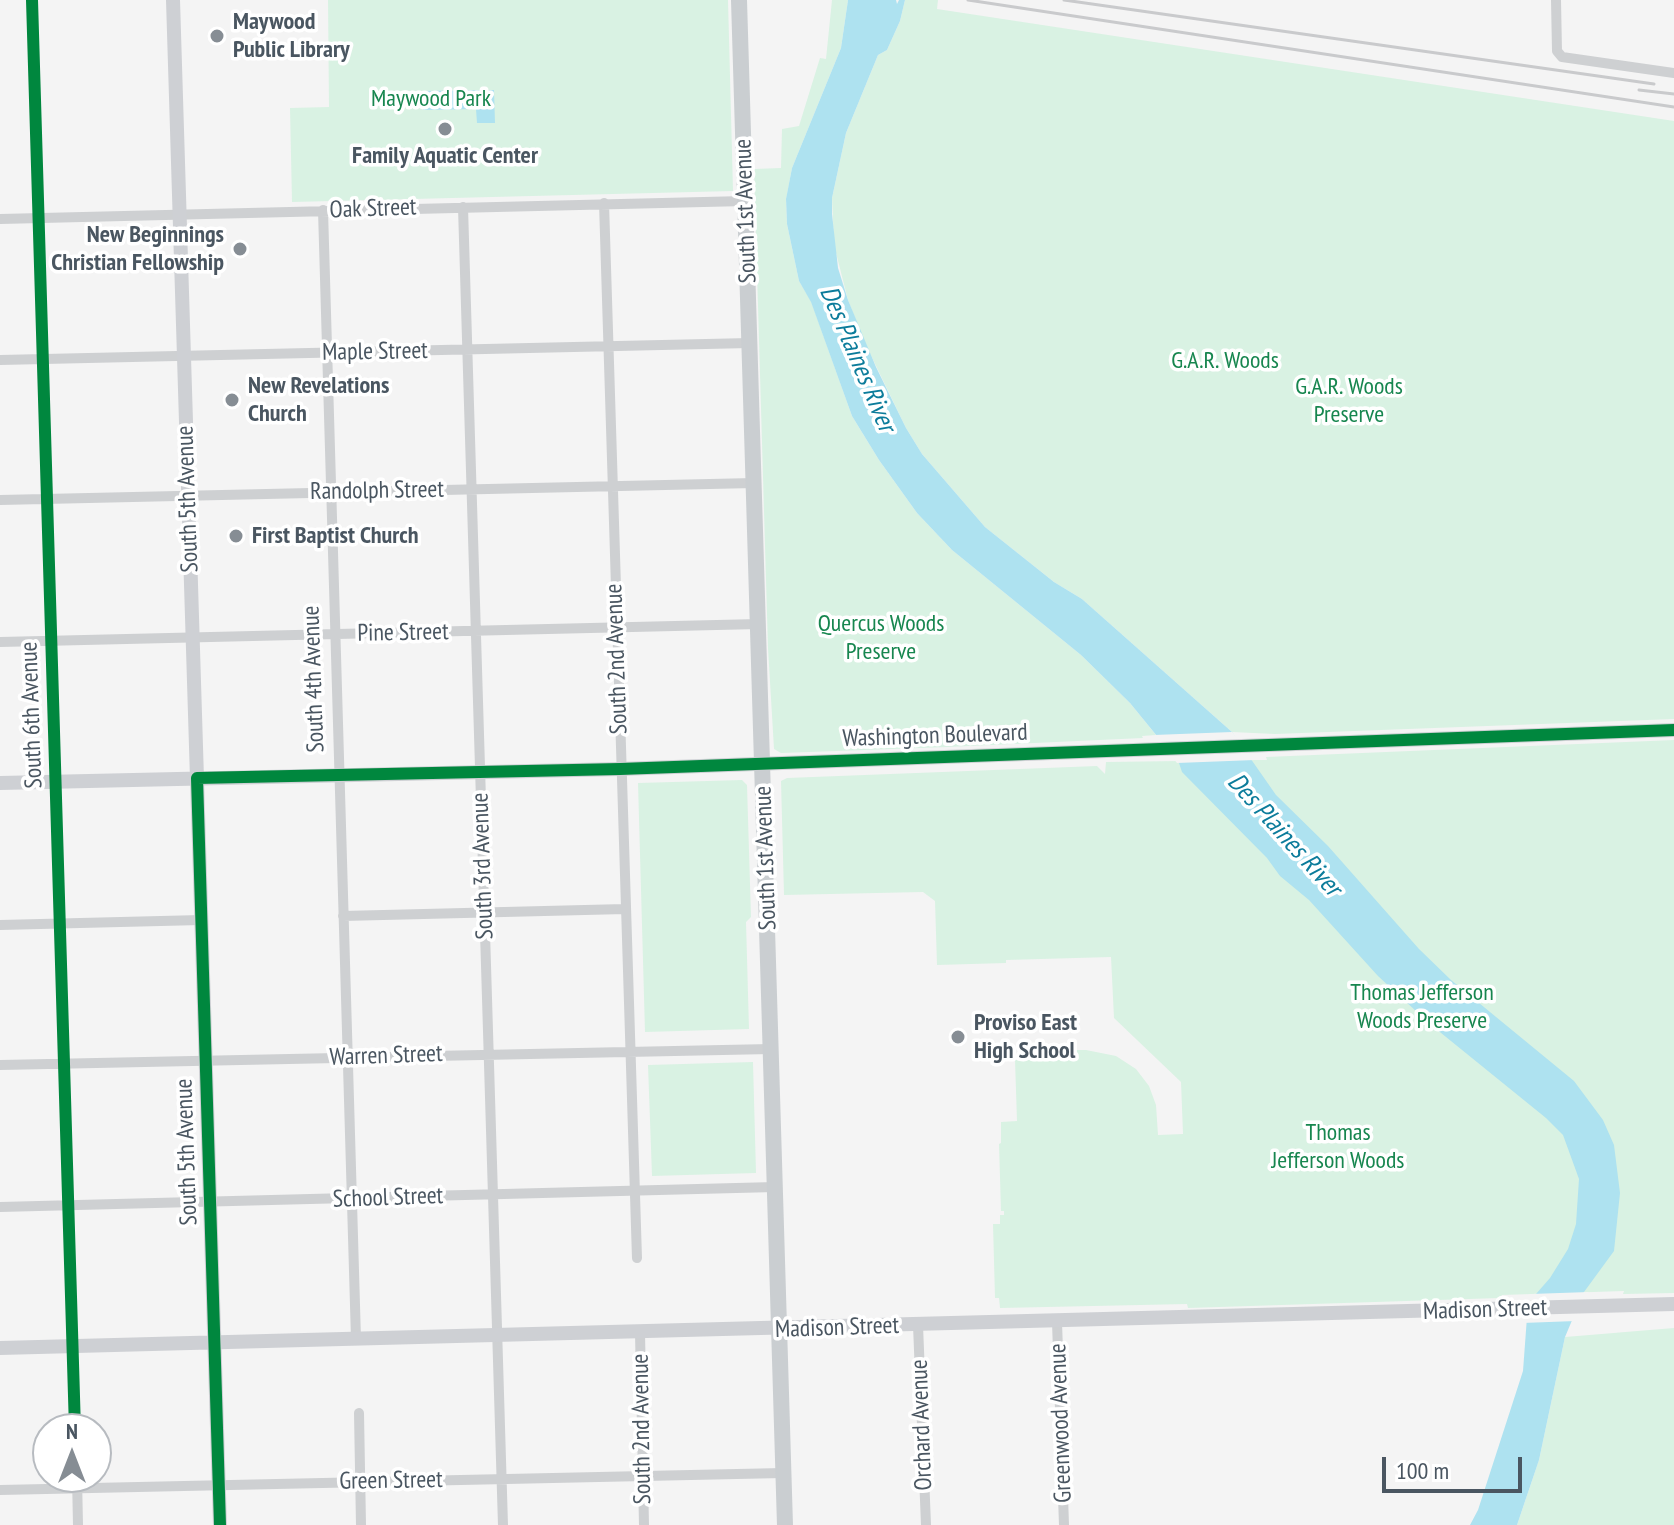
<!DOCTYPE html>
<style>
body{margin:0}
#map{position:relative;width:1674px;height:1525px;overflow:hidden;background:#f4f4f4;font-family:"PT Sans Narrow",sans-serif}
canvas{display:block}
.north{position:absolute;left:32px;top:1413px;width:80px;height:80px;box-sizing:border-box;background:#fff;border:2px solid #b7bbc0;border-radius:50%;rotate:0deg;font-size:22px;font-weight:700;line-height:32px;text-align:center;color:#4a5661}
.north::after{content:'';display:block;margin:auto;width:28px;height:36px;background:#868d94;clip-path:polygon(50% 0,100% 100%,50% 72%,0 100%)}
.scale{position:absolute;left:1382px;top:1457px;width:140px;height:36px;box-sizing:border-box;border:4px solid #4a5661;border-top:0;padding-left:10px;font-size:24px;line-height:28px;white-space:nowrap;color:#4a5661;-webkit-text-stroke:6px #fff;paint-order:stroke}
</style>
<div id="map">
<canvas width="1674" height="1525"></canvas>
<div class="north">N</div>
<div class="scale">100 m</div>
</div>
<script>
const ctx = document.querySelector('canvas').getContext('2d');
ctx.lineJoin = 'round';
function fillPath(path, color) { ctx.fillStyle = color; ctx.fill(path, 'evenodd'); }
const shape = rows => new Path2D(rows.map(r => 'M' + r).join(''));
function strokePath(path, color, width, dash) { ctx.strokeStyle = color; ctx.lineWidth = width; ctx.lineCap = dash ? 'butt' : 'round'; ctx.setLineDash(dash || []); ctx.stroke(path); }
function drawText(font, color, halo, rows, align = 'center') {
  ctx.font = font + ' "PT Sans Narrow",sans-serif'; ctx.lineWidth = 7; ctx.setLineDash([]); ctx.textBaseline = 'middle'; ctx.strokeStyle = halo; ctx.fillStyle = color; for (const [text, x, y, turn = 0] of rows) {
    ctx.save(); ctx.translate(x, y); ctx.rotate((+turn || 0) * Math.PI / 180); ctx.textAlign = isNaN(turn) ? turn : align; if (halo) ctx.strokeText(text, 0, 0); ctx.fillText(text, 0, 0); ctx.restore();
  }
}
const green = shape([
 [328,0,728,0,733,191,292,202,290,108,329,107],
 [832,0,848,0,841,48,792,168,786,200,787,224,799,281,811,301,852,416,879,460,917,513,952,550,1081,655,1130,703,1156,735,1142,736,1143,738,948,747,781,753,774,749,768,648,754,169,781,168,782,129,799,126,820,58,826,59],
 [905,0,938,0,937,9,1674,121,1674,719,1275,734,1232,732,1082,599,1054,582,985,527,922,454,906,428,864,341,848,300,834,245,832,198,846,133,878,55,887,50,900,21],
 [1674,740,1674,1293,1623,1294,1624,1291,1502,1295,1500,1298,1188,1308,1187,1304,1000,1308,999,1298,995,1298,993,1224,1000,1224,1000,1215,1004,1215,1004,1211,1001,1211,999,1144,1001,1143,1001,1122,1017,1121,1015,1060,1054,1058,1076,1050,1086,1050,1116,1056,1136,1069,1149,1086,1156,1105,1158,1135,1183,1134,1181,1082,1114,1018,1111,957,1006,960,1006,963,937,965,935,901,923,892,784,895,781,781,787,778,1097,766,1105,774,1106,762,1253,760,1267,760,1266,757],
 [742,780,747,785,751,917,746,922,749,1029,645,1032,638,783],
 [753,1062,756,1173,652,1176,648,1065],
 [1674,1328,1674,1525,1517,1525,1539,1460,1565,1337]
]);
const water = shape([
 [848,0,896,0,897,4,899,0,905,0,900,21,887,50,878,55,846,133,832,198,832,214,838,268,848,300,876,367,906,428,922,454,985,527,1054,582,1082,599,1232,732,1276,795,1328,846,1419,949,1451,980,1574,1081,1603,1120,1614,1145,1620,1193,1614,1251,1584,1292,1565,1337,1539,1460,1517,1525,1470,1525,1478,1510,1523,1371,1527,1317,1536,1294,1550,1278,1568,1249,1576,1224,1579,1179,1563,1135,1546,1118,1430,1024,1378,976,1309,900,1280,876,1267,858,1182,772,1179,763,1130,703,1081,655,952,550,917,513,879,460,852,416,811,302,799,281,787,224,786,199,792,168,841,48],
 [494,90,495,123,477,123,476,109,423,110,422,91]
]);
const pier = shape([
 [1232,732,1255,760,1177,763,1154,735],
 [1589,1292,1576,1321,1522,1323,1531,1294]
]);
const street = shape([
 [32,0,75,1429],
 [1556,0,1557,51,1562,57,1674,73],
 [604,203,637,1258],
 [463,207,503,1525],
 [323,210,356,1339],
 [0,219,745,201],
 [0,360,750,343],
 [0,500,754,483],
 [0,642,759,624],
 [343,916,625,909],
 [0,925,201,920],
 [0,1065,771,1049],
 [0,1207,775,1187],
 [1057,1322,1064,1525],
 [918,1325,926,1525],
 [640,1333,644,1525],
 [359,1413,361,1525],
 [77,1477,78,1525],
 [0,1490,783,1473]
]);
const secondary = shape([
 [173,0,220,1525],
 [0,783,620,769,1674,730],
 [0,1348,1674,1304]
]);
const primary = shape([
 [739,0,785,1525]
]);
const rail = shape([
 [968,0,1674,107],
 [1064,0,1654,84],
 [1639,90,1674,94]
]);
const cycleway = shape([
 [32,0,75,1429],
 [220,1525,197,778,620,769,1674,730]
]);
const markers = [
 [217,36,8,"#868d94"],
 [445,129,8,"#868d94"],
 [240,249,8,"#868d94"],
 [232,400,8,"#868d94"],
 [236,536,8,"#868d94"],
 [958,1037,8,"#868d94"]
];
const poiNames = [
 ["Maywood",233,22],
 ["Public Library",233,50],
 ["Family Aquatic Center",445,156,"center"],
 ["New Beginnings",224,235,"right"],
 ["Christian Fellowship",224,263,"right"],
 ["New Revelations",248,386],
 ["Church",248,414],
 ["First Baptist Church",252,536],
 ["Proviso East",974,1023],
 ["High School",974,1051]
];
const parkNames = [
 ["Maywood Park",431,99],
 ["G.A.R. Woods",1225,361],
 ["G.A.R. Woods",1349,387],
 ["Preserve",1349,415],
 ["Quercus Woods",881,624],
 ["Preserve",881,652],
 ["Thomas Jefferson",1422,993],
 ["Woods Preserve",1422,1021],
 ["Thomas",1338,1133],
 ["Jefferson Woods",1338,1161]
];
const streetNames = [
 ["Oak Street",373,209,-2],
 ["South 1st Avenue",746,211,-92],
 ["Maple Street",375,352,-1],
 ["Randolph Street",377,491,-1],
 ["South 5th Avenue",188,499,-92],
 ["Pine Street",403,633,-1],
 ["South 2nd Avenue",617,659,-92],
 ["South 4th Avenue",314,679,-92],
 ["South 6th Avenue",32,715,-92],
 ["Washington Boulevard",935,736,-2],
 ["South 1st Avenue",766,858,-92],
 ["South 3rd Avenue",483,866,-92],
 ["Warren Street",386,1056,-2],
 ["South 5th Avenue",187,1152,-92],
 ["School Street",388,1198,-2],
 ["Madison Street",1485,1310,-2],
 ["Madison Street",837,1328,-2],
 ["Greenwood Avenue",1061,1423,-92],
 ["Orchard Avenue",922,1425,-92],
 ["South 2nd Avenue",642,1429,-91],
 ["Green Street",391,1481,-1]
];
const waterNames = [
 ["Des Plaines River",857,359,67],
 ["Des Plaines River",1284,835,48]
];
fillPath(green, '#d9f2e3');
fillPath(water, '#aee2f0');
fillPath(pier, '#f4f4f4');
strokePath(street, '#ced0d2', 10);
strokePath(secondary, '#ced0d4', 14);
strokePath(primary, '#caced1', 16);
strokePath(rail, '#c9cacc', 3);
strokePath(cycleway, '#00873e', 12);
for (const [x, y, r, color] of markers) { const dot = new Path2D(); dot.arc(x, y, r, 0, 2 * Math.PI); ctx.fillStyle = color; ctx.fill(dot); strokePath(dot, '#fff', 3); }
drawText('bold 24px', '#4a5661', '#fff', poiNames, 'left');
drawText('24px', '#17864f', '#fff', parkNames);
drawText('24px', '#4a5661', '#fff', streetNames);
drawText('italic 26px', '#0c7c9b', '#fff', waterNames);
</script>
